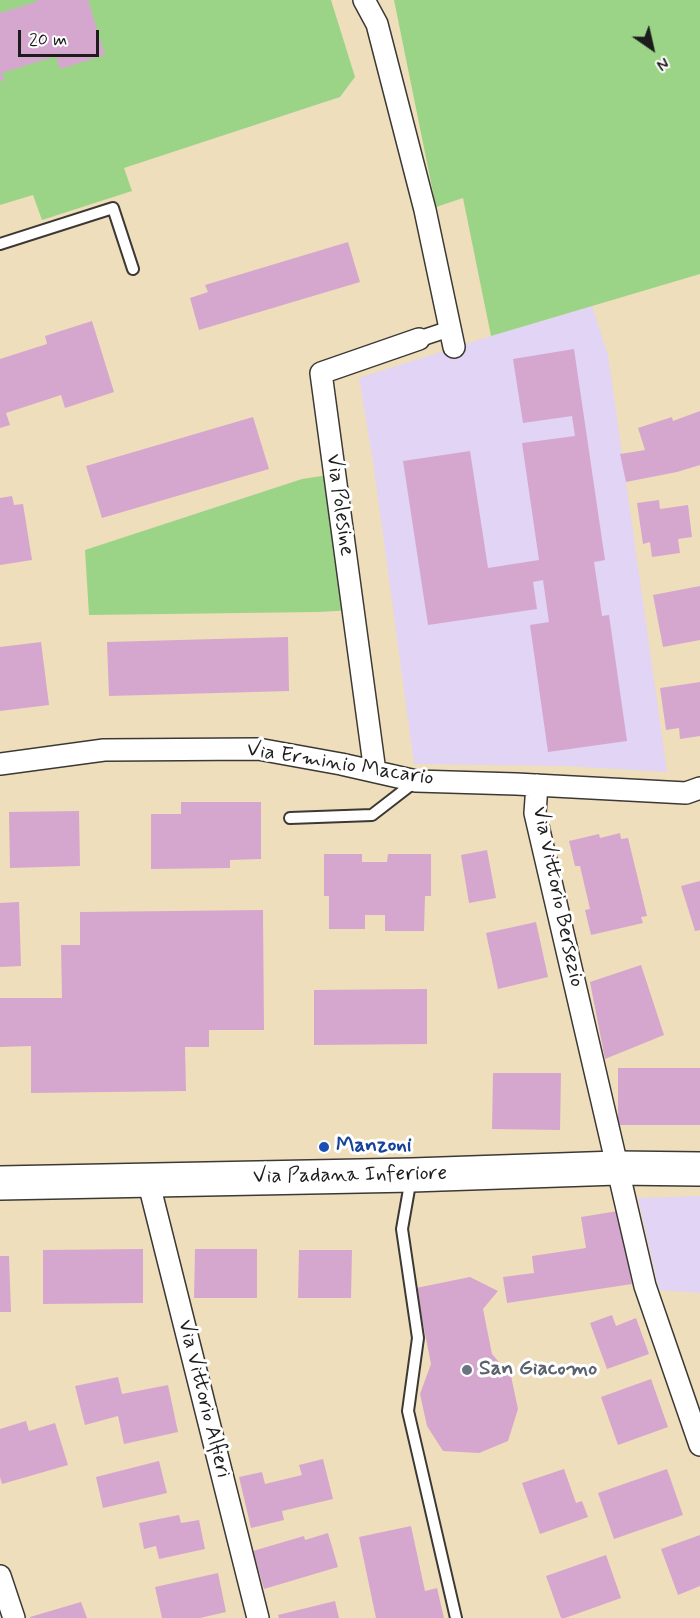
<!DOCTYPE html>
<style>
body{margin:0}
#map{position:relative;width:700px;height:1618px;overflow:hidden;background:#eedebc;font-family:Mynerve,sans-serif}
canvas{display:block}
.north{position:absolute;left:622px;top:18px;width:60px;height:60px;-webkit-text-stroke:4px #fff;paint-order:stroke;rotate:146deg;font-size:16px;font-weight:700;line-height:24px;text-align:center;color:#1c1c1c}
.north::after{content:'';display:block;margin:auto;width:21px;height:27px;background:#1c1c1c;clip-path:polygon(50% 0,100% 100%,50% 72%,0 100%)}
.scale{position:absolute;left:18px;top:30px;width:81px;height:27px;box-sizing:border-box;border:3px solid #1c1c1c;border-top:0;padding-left:8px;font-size:18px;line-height:21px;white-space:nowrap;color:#1c1c1c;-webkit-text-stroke:4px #fff;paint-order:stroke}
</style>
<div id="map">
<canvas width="700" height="1618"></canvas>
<div class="north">N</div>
<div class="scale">20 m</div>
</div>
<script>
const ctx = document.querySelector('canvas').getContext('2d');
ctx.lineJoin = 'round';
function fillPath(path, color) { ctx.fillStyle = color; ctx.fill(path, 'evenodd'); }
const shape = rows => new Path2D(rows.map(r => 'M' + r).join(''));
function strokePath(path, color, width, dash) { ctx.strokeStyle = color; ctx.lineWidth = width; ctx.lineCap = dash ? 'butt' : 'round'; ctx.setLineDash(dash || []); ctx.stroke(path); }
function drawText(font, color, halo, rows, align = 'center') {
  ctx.font = font + ' Mynerve,sans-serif'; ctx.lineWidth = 6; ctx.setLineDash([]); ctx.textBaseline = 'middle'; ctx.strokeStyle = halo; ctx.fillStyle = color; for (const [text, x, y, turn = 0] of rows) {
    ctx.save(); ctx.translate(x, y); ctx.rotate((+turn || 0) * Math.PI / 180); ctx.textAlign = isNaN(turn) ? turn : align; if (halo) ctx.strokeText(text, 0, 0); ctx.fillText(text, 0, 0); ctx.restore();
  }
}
const built = shape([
 [592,306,608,355,667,772,566,766,414,764,374,468,359,378,491,336],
 [700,1196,700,1293,659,1290,638,1198]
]);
const green = shape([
 [0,0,331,0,355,77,340,97,124,168,132,191,42,220,33,195,0,205],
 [394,0,700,0,700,274,491,336,463,198,436,207],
 [335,474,354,610,319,612,89,615,85,550,302,479]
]);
const building = shape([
 [36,0,88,0,105,55,60,69,56,56,2,73,4,80,0,81,0,13,36,2],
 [348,242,360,282,199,330,190,298,208,292,205,285],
 [92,321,114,392,65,408,61,395,6,413,10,425,0,428,0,359,47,344,45,336],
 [574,349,605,560,594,562,602,616,609,615,627,741,548,752,530,625,549,622,543,580,533,582,537,609,428,625,403,461,470,451,488,568,539,560,522,443,575,436,572,416,523,423,513,359],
 [700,411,700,465,677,472,626,482,620,454,645,450,638,428,672,417,673,421],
 [253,417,269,469,102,518,86,466],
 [12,496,14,505,23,504,32,560,0,565,0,498],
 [659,500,660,509,688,505,692,537,678,539,680,553,652,557,650,542,643,544,637,503],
 [700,586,700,640,663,647,653,595],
 [288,637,289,691,109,696,107,642],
 [41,642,49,705,0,711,0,647],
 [700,682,700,736,680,739,679,728,666,730,660,688],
 [181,802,261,802,261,859,230,860,230,868,151,869,151,814,181,814],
 [79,811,80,866,10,868,9,812],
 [620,833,621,839,628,838,647,916,641,917,643,923,591,935,585,910,590,909,580,866,575,866,569,841,599,834,600,838],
 [487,850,496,898,469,903,461,855],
 [324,854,362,854,362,862,387,862,388,854,431,854,431,896,425,896,424,931,385,931,385,915,365,915,365,929,329,929,329,896,324,896],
 [700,881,700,930,695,931,681,886],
 [19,902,21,966,0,967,0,903],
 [263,910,264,1030,209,1030,209,1047,185,1047,186,1091,31,1093,31,1046,0,1047,0,998,62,998,61,945,80,945,80,912],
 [536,922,548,977,498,989,486,933],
 [641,965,664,1035,605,1059,590,982],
 [427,989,427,1044,314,1045,314,990],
 [618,1068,700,1068,700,1125,618,1125],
 [493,1073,561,1073,560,1130,492,1129],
 [618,1211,632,1284,507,1303,503,1277,534,1273,532,1256,586,1248,581,1217],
 [143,1249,143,1303,43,1304,43,1250],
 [195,1249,257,1249,257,1298,194,1298],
 [299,1250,352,1250,351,1298,298,1298],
 [0,1256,9,1256,11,1312,0,1312],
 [470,1277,498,1291,483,1309,492,1354,511,1376,518,1409,508,1441,479,1453,443,1451,427,1426,420,1394,431,1364,416,1288],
 [612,1315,616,1326,636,1318,649,1354,607,1369,590,1323],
 [118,1377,122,1394,168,1385,178,1432,124,1444,118,1416,85,1425,75,1386],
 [651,1379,668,1427,618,1445,601,1397],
 [26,1421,29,1431,55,1423,68,1465,2,1484,0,1477,0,1429],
 [323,1459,333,1499,282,1511,284,1520,251,1528,239,1477,262,1472,265,1484,302,1475,299,1465],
 [159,1461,167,1493,103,1508,96,1477],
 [564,1469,576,1503,582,1501,588,1517,540,1534,522,1483],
 [667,1469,683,1515,614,1539,598,1493],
 [179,1515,181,1523,199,1520,205,1549,159,1559,156,1546,144,1549,139,1523],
 [411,1526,425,1591,437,1588,444,1618,376,1618,359,1537],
 [328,1533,338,1567,264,1589,253,1551,304,1536,305,1540],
 [700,1535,700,1586,678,1595,661,1549],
 [606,1555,621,1598,565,1618,561,1618,546,1576],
 [218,1573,226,1612,200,1618,162,1618,155,1587],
 [335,1601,339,1618,279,1618,278,1615],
 [81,1602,87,1618,30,1618,30,1617]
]);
const service = shape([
 [0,244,113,208,133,269],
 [290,818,372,815,416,781],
 [411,1178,402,1229,418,1338,408,1411,456,1618]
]);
const pedestrian = shape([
 [419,339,449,329]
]);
const minor = shape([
 [364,0,377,24,425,210,454,347],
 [0,764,104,750,258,749,341,764,416,781,516,784,686,793,700,788],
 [375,772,321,373,419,339],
 [537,785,535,813,645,1286,700,1445],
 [148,1180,258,1618],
 [0,1576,14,1618]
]);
const primary = shape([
 [0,1183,412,1175,617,1168,700,1169]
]);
const markers = [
 [324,1147,6,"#1a4fb4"],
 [467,1370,6,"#6b7280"]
];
const streetNames = [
 ["Via Polesine",339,505,82],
 ["Via Erminio Macario",340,765,9],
 ["Via Vittorio Bersezio",557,897,78],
 ["Via Padana Inferiore",350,1176,-1],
 ["Via Vittorio Alfieri",203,1399,76]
];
const transitNames = [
 ["Manzoni",336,1147]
];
const worshipNames = [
 ["San Giacomo",479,1370]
];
fillPath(built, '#e1d4f4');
fillPath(green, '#9cd487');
fillPath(building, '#d6a7ce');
strokePath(service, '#3c3934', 14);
strokePath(pedestrian, '#3c3934', 18);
strokePath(minor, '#3c3934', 24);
strokePath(primary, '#3c3934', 36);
strokePath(service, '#fff', 10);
strokePath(pedestrian, '#fff', 15);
strokePath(minor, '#fff', 21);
strokePath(primary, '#fff', 33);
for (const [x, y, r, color] of markers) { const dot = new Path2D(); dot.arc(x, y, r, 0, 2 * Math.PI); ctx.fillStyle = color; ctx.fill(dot); strokePath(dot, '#fff', 2); }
drawText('21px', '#1c1c1c', '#fff', streetNames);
drawText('bold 21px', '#164399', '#fff', transitNames, 'left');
drawText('bold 21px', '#5b616d', '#fff', worshipNames, 'left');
</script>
